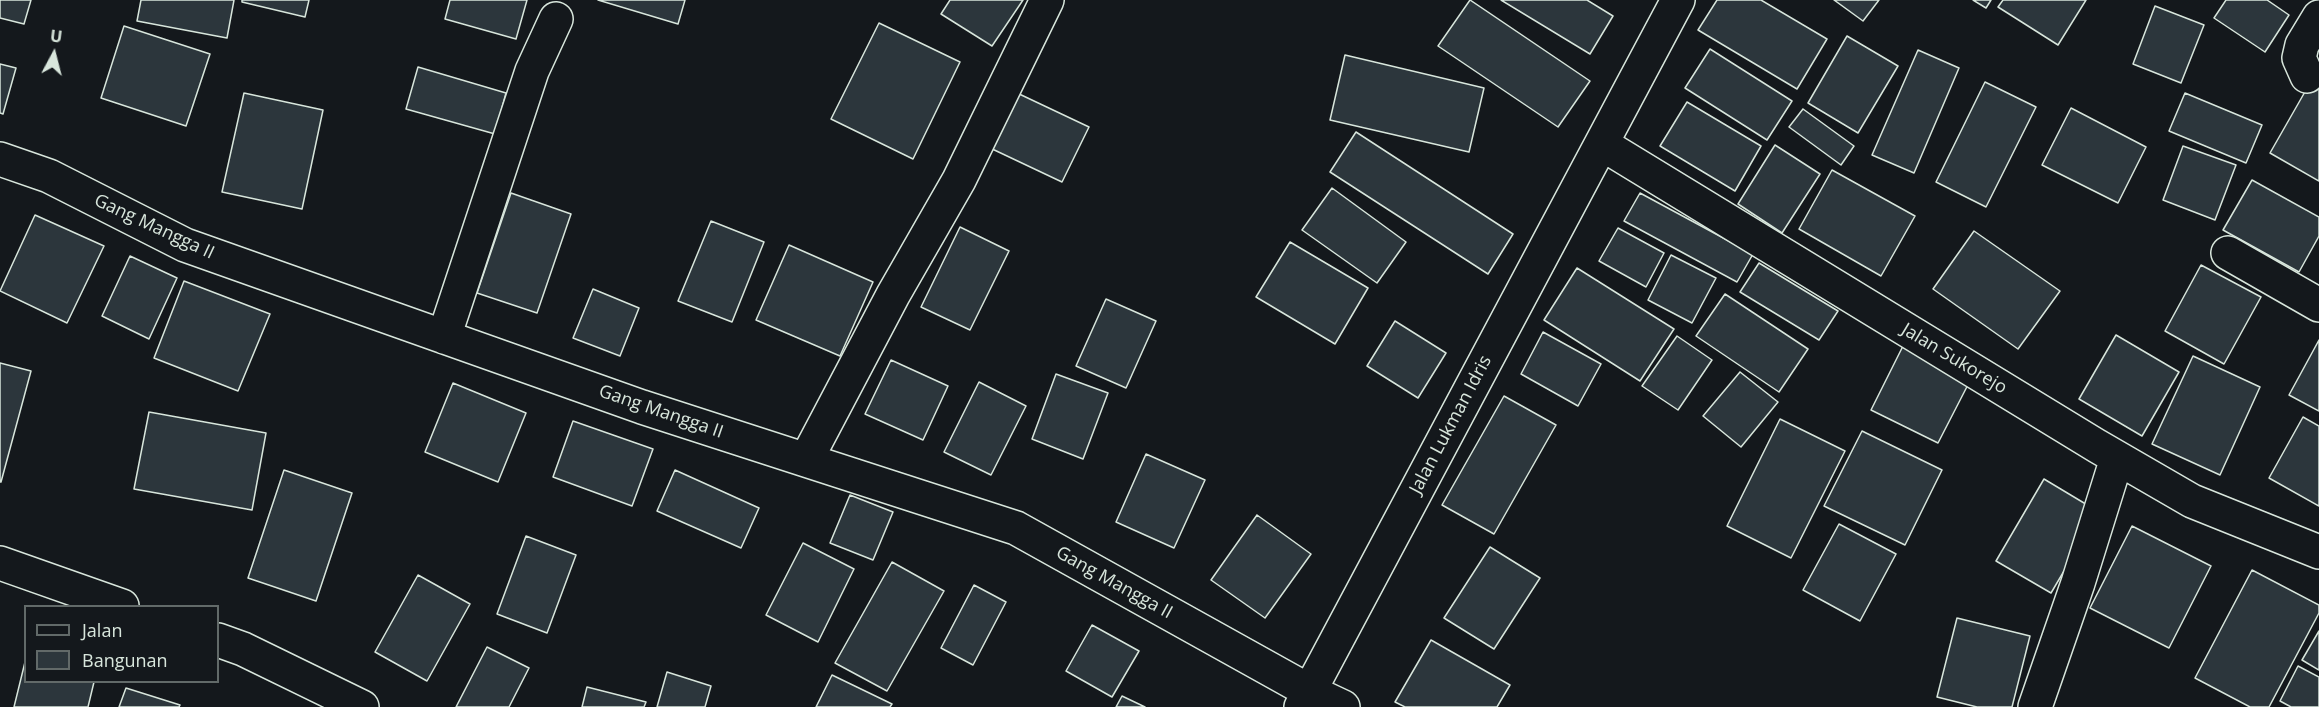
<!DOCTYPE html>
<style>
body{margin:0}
#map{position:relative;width:2319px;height:707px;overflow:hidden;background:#14181c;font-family:"Open Sans",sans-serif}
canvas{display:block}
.legend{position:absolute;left:24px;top:605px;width:195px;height:78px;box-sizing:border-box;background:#14181c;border:2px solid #626a69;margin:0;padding:8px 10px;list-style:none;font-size:18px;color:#d8e6dc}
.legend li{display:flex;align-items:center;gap:12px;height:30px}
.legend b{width:30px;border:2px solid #626a69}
.north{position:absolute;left:24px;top:24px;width:60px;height:60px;-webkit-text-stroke:4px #14181c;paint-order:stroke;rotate:7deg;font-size:16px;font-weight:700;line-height:24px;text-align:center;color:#d8e6dc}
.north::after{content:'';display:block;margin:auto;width:21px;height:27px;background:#d8e6dc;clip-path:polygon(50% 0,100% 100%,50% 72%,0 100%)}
</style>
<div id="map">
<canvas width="2319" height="707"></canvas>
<ul class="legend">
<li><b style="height:8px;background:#14181c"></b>Jalan</li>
<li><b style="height:16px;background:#2c363c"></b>Bangunan</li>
</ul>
<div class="north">U</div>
</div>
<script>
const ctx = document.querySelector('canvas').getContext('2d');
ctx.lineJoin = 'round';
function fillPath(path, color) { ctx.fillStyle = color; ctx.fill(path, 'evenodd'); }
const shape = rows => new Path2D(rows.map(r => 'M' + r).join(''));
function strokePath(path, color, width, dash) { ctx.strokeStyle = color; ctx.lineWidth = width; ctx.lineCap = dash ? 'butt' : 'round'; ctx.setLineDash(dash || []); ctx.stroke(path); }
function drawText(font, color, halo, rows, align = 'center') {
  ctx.font = font + ' "Open Sans",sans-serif'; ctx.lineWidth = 4.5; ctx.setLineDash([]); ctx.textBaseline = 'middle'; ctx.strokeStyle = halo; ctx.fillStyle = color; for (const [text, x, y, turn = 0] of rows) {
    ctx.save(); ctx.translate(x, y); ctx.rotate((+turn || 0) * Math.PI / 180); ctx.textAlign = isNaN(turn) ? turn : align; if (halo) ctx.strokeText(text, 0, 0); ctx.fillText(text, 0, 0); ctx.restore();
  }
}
const building = shape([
 [0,0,31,0,24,24,0,18,0,0],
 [141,0,234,0,227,38,137,21,141,0],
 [242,0,309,0,305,17,242,2,242,0],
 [450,0,527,0,516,39,445,19,450,0],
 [598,0,685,0,678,24,598,0],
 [950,0,1023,0,992,46,941,14,950,0],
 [1470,0,1590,81,1558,127,1438,46,1470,0],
 [1501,0,1587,0,1613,16,1590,54,1501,0],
 [1717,0,1761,0,1827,39,1797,89,1698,30,1717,0],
 [1834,0,1879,0,1863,21,1834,0],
 [1973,0,1991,0,1986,8,1973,0],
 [2003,0,2086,0,2058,45,1998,7,2003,0],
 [2226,0,2267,0,2289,15,2265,52,2214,18,2226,0],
 [2155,6,2204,25,2181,83,2133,64,2155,6],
 [879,23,960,62,913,159,831,119,879,23],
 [124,26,210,54,186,126,101,98,124,26],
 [1847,36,1898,66,1858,133,1808,103,1847,36],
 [1710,49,1792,101,1767,140,1685,88,1710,49],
 [1918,50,1959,68,1914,173,1872,155,1918,50],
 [1345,55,1484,88,1469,152,1330,120,1345,55],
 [0,64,16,68,3,114,0,113,0,64],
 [418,67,506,93,495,134,406,109,418,67],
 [1985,82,2036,107,1986,207,1936,182,1985,82],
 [2310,83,2319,88,2319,181,2270,153,2310,83],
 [1015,92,1089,127,1062,182,988,147,1015,92],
 [244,93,323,110,302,209,222,192,244,93],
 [2185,93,2262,125,2246,163,2169,131,2185,93],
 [1687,102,1761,146,1735,191,1660,146,1687,102],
 [2071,108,2146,147,2118,203,2042,165,2071,108],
 [1803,109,1854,146,1841,165,1789,127,1803,109],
 [1356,132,1513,234,1488,274,1330,172,1356,132],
 [1775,145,1820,174,1782,233,1738,204,1775,145],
 [2183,146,2236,165,2215,220,2163,200,2183,146],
 [1832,170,1915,216,1881,276,1799,229,1832,170],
 [2252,180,2319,217,2319,236,2299,272,2223,230,2252,180],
 [1332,188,1406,242,1377,283,1302,230,1332,188],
 [511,193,571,214,537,313,477,293,511,193],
 [1640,193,1753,254,1737,282,1624,221,1640,193],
 [35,215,104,246,67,323,0,291,35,215],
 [711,221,764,242,732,322,678,301,711,221],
 [960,227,1009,251,970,330,921,307,960,227],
 [1618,228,1664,253,1646,287,1599,261,1618,228],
 [1974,231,2060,291,2018,349,1933,289,1974,231],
 [1290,242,1368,288,1335,344,1256,297,1290,242],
 [789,245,873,282,840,356,756,320,789,245],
 [1671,255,1716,278,1692,323,1648,300,1671,255],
 [130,256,177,278,149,339,102,316,130,256],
 [1759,263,1838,311,1819,340,1740,292,1759,263],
 [2201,265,2261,297,2224,364,2165,331,2201,265],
 [1577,268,1674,329,1640,381,1544,320,1577,268],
 [184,281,270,314,238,391,154,358,184,281],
 [593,289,639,308,620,356,573,338,593,289],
 [1725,294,1808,349,1779,392,1696,336,1725,294],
 [1106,299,1156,321,1126,388,1076,366,1106,299],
 [1395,321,1446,353,1418,398,1367,366,1395,321],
 [1543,332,1601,364,1578,406,1521,374,1543,332],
 [2116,335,2179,372,2142,436,2079,399,2116,335],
 [1677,336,1712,360,1678,410,1642,386,1677,336],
 [1906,340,1974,373,1938,443,1871,410,1906,340],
 [2319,340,2319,411,2289,395,2319,340],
 [2193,356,2260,387,2220,475,2152,444,2193,356],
 [891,360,948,386,923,440,865,414,891,360],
 [0,363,31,371,1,482,0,482,0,363],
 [1740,372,1778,402,1741,447,1703,416,1740,372],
 [1056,374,1108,393,1083,459,1032,439,1056,374],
 [979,382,1026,406,991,475,944,452,979,382],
 [453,383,526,413,498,482,425,452,453,383],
 [1504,396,1556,425,1494,534,1442,505,1504,396],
 [149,412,266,433,252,510,134,489,149,412],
 [2303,417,2319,426,2319,506,2269,478,2303,417],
 [1780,419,1845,451,1791,558,1727,526,1780,419],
 [573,421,653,449,632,506,553,477,573,421],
 [1862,431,1942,470,1905,545,1824,506,1862,431],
 [1146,454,1205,480,1174,548,1116,522,1146,454],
 [284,470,352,493,316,601,248,578,284,470],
 [675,470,759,508,741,548,657,511,675,470],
 [2044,479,2099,512,2051,593,1996,561,2044,479],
 [850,495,893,512,873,560,830,543,850,495],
 [1257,515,1311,554,1265,618,1211,580,1257,515],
 [1839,524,1896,554,1860,621,1803,590,1839,524],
 [2132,526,2211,566,2169,648,2090,608,2132,526],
 [526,536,576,555,547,633,497,614,526,536],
 [803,543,854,569,818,642,766,615,803,543],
 [1490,547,1540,578,1494,649,1444,618,1490,547],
 [892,562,944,591,887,691,835,663,892,562],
 [2252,570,2319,605,2319,613,2269,707,2250,707,2195,678,2252,570],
 [418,575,470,604,427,681,375,652,418,575],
 [974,585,1006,602,973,665,941,648,974,585],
 [1957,618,2030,636,2012,707,1977,707,1937,697,1957,618],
 [1092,625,1139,651,1112,697,1066,671,1092,625],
 [2319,631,2319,670,2302,660,2319,631],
 [1431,640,1510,685,1497,707,1405,707,1395,702,1431,640],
 [487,647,529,668,509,707,456,707,487,647],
 [26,658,26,682,94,682,88,707,14,707,26,658],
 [2298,666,2319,677,2319,707,2291,707,2280,701,2298,666],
 [667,672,711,686,705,707,657,707,667,672],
 [832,675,892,704,890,707,816,707,832,675],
 [587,687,646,702,644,707,582,707,587,687],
 [126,688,180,705,179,707,119,707,126,688],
 [1122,696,1145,707,1116,707,1122,696]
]);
const street = shape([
 [2307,76,2299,58,2302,45,2319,17],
 [1602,144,2097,446,2192,501,2319,552],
 [0,159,49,176,185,245,642,407,1016,528,1309,691,1343,707],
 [2228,253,2319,305],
 [444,337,532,71,556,19],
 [806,460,893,295,959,180,1047,0],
 [0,563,122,606],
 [218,640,243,649,362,707],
 [1301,707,1678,0],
 [2035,707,2078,583,2117,458]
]);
const streetNames = [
 ["Gang Mangga II",154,227,25],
 ["Jalan Sukorejo",1954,359,31],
 ["Gang Mangga II",661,412,19],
 ["Jalan Lukman Idris",1451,425,-62],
 ["Gang Mangga II",1114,583,29]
];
fillPath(building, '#2c363c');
strokePath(building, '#d8e6dc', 1.5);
strokePath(street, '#d8e6dc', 36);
strokePath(street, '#14181c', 33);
drawText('18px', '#d8e6dc', '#14181c', streetNames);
</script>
